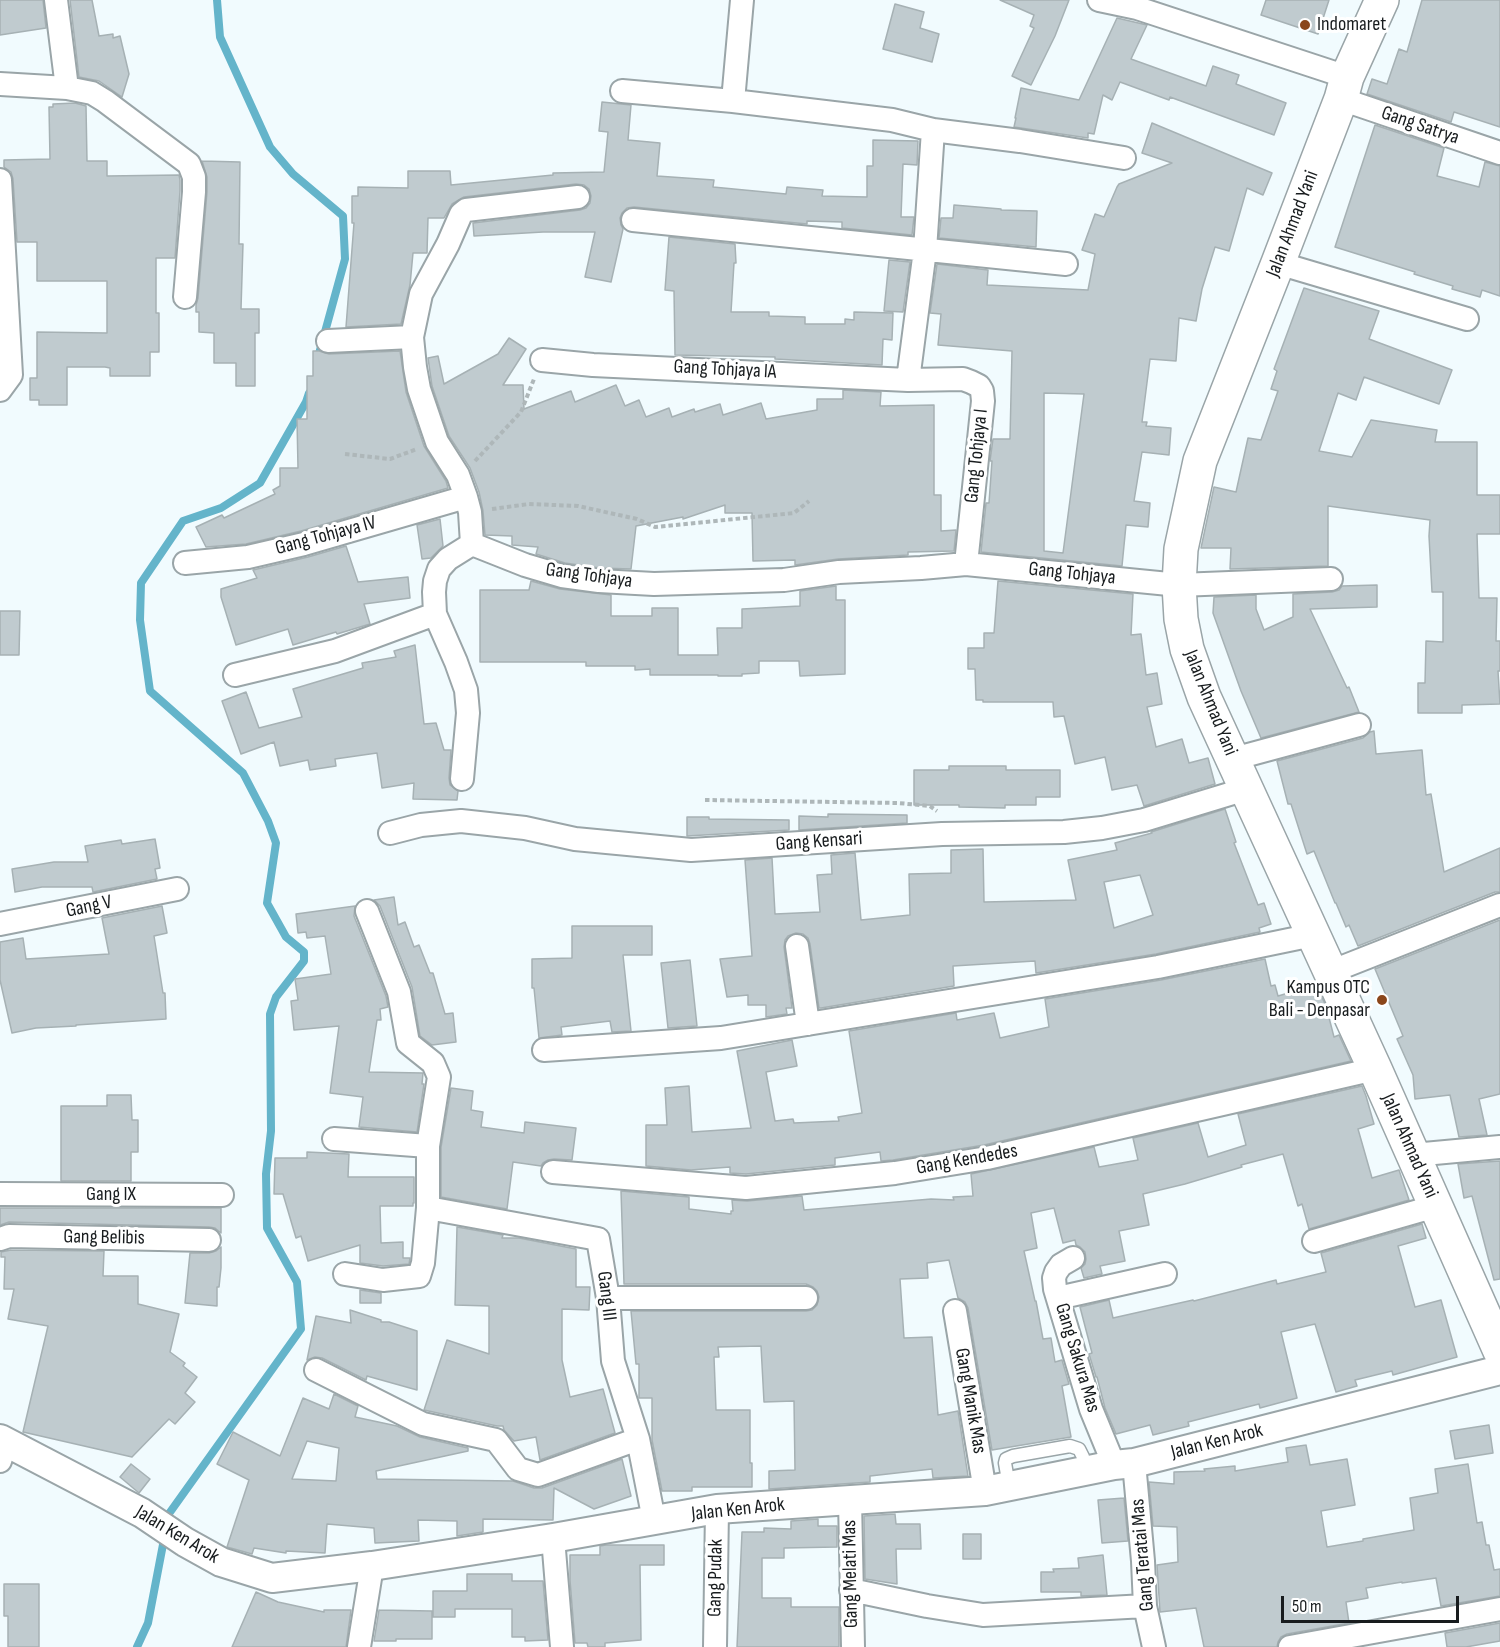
<!DOCTYPE html>
<style>
body{margin:0}
#map{position:relative;width:1500px;height:1647px;overflow:hidden;background:#f1fbfe;font-family:"Sofia Sans Condensed",sans-serif}
canvas{display:block}
.scale{position:absolute;left:1281px;top:1596px;width:178px;height:27px;box-sizing:border-box;border:3px solid #181c1e;border-top:0;padding-left:8px;font-size:18px;line-height:21px;white-space:nowrap;color:#181c1e;-webkit-text-stroke:4px #fff;paint-order:stroke}
</style>
<div id="map">
<canvas width="1500" height="1647"></canvas>
<div class="scale">50 m</div>
</div>
<script>
const ctx = document.querySelector('canvas').getContext('2d');
ctx.lineJoin = 'round';
const shape = rows => new Path2D(rows.map(r => 'M' + r).join(''));
function strokePath(path, color, width, dash) { ctx.strokeStyle = color; ctx.lineWidth = width; ctx.lineCap = dash ? 'butt' : 'round'; ctx.setLineDash(dash || []); ctx.stroke(path); }
function fillPath(path, color) { ctx.fillStyle = color; ctx.fill(path, 'evenodd'); }
function drawText(font, color, halo, rows, align = 'center') {
  ctx.font = font + ' "Sofia Sans Condensed",sans-serif'; ctx.lineWidth = 6; ctx.setLineDash([]); ctx.textBaseline = 'middle'; ctx.strokeStyle = halo; ctx.fillStyle = color; for (const [text, x, y, turn = 0] of rows) {
    ctx.save(); ctx.translate(x, y); ctx.rotate((+turn || 0) * Math.PI / 180); ctx.textAlign = isNaN(turn) ? turn : align; if (halo) ctx.strokeText(text, 0, 0); ctx.fillText(text, 0, 0); ctx.restore();
  }
}
const stream = shape([
 [217,0,220,37,270,147,293,174,343,216,345,259,317,361],
 [167,1522,168,1515,301,1329,297,1282,267,1228,266,1174,271,1131,270,1014,276,997,304,961,304,952,286,937,267,903,276,843,268,821,243,773,150,691,140,620,141,583,183,521,221,508,260,483,306,402,309,393],
 [137,1647,148,1623,165,1534]
]);
const building = shape([
 [0,0,43,0,46,28,0,35,0,0],
 [70,0,92,0,99,36,113,34,113,38,120,36,129,74,122,97,99,81,79,77,70,0],
 [1000,0,1069,0,1055,36,1031,85,1012,76,1034,28,1030,26,1034,15,1000,0],
 [1266,0,1329,0,1318,34,1261,15,1266,0],
 [1422,0,1500,0,1500,127,1454,112,1451,122,1367,94,1372,79,1387,84,1399,49,1407,52,1422,0],
 [895,4,924,12,920,28,939,34,932,62,883,49,895,4],
 [1117,18,1147,25,1131,59,1206,86,1213,66,1239,75,1236,84,1286,103,1274,135,1170,97,1169,100,1120,82,1112,100,1103,95,1094,134,1088,133,1088,138,1014,127,1016,118,1015,118,1021,88,1079,100,1117,18],
 [602,102,631,105,628,140,660,143,657,176,714,180,713,187,786,194,787,187,823,190,822,196,867,197,867,166,873,166,873,140,918,141,917,165,903,164,901,217,914,217,912,235,842,228,842,222,807,221,807,224,634,207,627,208,622,213,620,218,621,225,623,229,611,282,585,277,595,232,543,232,474,236,473,223,580,210,586,208,590,203,591,196,589,189,584,185,576,184,464,197,452,204,444,218,428,218,427,253,413,253,410,285,401,324,346,327,354,223,352,223,352,196,358,196,358,187,408,188,408,171,450,171,451,185,553,175,553,173,604,172,608,132,599,131,602,102],
 [75,103,86,106,87,161,107,161,107,176,179,175,180,180,180,191,175,258,156,258,156,313,159,313,159,352,150,352,150,376,110,376,110,368,105,367,67,367,67,405,39,405,39,400,30,400,30,378,37,378,37,332,107,333,107,281,37,281,37,242,17,242,13,179,11,172,4,167,4,160,50,159,49,107,53,107,53,104,75,103],
 [1152,123,1272,173,1263,195,1247,188,1229,251,1215,247,1202,289,1196,321,1179,318,1176,361,1150,359,1142,422,1147,422,1146,426,1171,428,1169,455,1142,452,1134,501,1150,503,1148,527,1126,525,1122,566,981,552,986,503,989,503,992,461,990,461,993,439,1010,439,1012,351,938,345,941,314,930,313,937,264,988,270,987,285,1088,290,1095,254,1082,250,1095,214,1104,217,1117,187,1119,184,1172,163,1142,153,1152,123],
 [1044,393,1084,394,1063,553,1044,551,1044,393],
 [1375,125,1444,148,1437,176,1479,187,1485,162,1500,166,1500,296,1482,290,1480,297,1452,289,1453,286,1414,274,1415,272,1335,247,1375,125],
 [202,161,240,162,239,244,243,244,241,309,259,309,259,333,255,333,255,386,236,386,236,363,214,363,214,333,199,332,199,312,196,312,196,305,198,298,207,192,207,177,202,161],
 [954,205,1001,209,1001,210,1037,211,1036,247,939,238,941,218,953,218,954,205],
 [669,237,735,244,736,263,734,263,731,312,769,312,769,316,805,317,805,324,845,324,845,319,854,320,854,312,893,313,892,340,883,339,882,365,775,359,775,357,675,355,674,291,665,290,669,237],
 [889,260,910,262,903,312,884,311,889,260],
 [1304,288,1379,311,1369,339,1452,370,1439,404,1364,377,1356,400,1338,393,1319,451,1352,457,1371,420,1437,430,1435,442,1477,442,1477,495,1500,495,1500,534,1477,534,1479,598,1497,598,1496,641,1500,641,1500,671,1498,671,1500,704,1462,705,1462,713,1418,713,1418,683,1425,683,1426,641,1443,642,1443,592,1432,592,1429,536,1430,520,1328,506,1328,566,1230,569,1231,548,1201,548,1214,487,1236,492,1248,438,1261,440,1278,391,1271,389,1277,371,1274,369,1304,288],
 [509,338,526,349,503,385,523,385,524,409,571,391,575,402,616,385,625,406,639,400,646,417,669,408,672,417,694,409,695,412,720,404,723,415,761,403,766,419,817,410,817,399,843,399,843,390,881,392,880,406,934,405,934,495,941,495,941,531,956,530,954,551,908,552,908,555,838,559,795,565,795,560,753,561,752,513,725,513,725,505,683,519,683,517,636,526,631,569,600,568,565,563,536,554,538,547,512,545,512,536,485,535,483,511,479,492,470,468,449,436,432,386,428,358,438,356,444,384,498,354,509,338],
 [313,351,319,351,329,354,400,351,406,392,424,446,446,481,448,488,301,531,246,544,206,547,196,527,222,515,224,518,275,494,273,490,280,486,280,468,298,468,297,419,307,419,307,376,313,376,313,351],
 [440,519,443,546,431,558,422,559,417,525,440,519],
 [346,546,358,582,408,577,410,598,364,604,370,624,337,634,336,632,293,645,288,629,236,645,221,597,221,589,257,578,253,570,308,557,346,546],
 [531,581,560,589,611,595,611,616,652,616,652,608,678,608,678,655,718,655,717,628,742,628,742,609,800,606,800,591,836,586,836,600,845,600,845,674,800,676,799,661,759,661,759,673,742,674,742,676,718,676,718,675,650,675,650,669,635,670,635,666,586,666,586,662,480,662,480,590,529,590,531,581],
 [998,581,1133,594,1131,635,1141,634,1146,675,1157,673,1162,704,1147,707,1156,747,1182,739,1189,763,1208,758,1215,784,1144,806,1137,785,1112,790,1105,757,1075,764,1064,716,1054,717,1053,702,983,702,983,700,976,700,975,669,968,669,968,648,984,648,984,633,994,633,998,581],
 [1377,585,1377,607,1310,609,1347,688,1349,687,1359,712,1261,738,1241,691,1213,613,1214,597,1256,595,1256,609,1264,630,1293,617,1293,594,1332,592,1339,590,1342,586,1377,585],
 [0,611,20,611,19,655,0,655,0,611],
 [415,645,424,724,436,723,444,750,451,750,449,778,450,785,458,791,457,800,413,799,414,783,382,788,377,753,335,759,336,766,310,770,308,760,280,766,274,742,241,754,222,701,246,692,259,728,302,717,293,689,363,668,362,663,396,657,394,651,415,645],
 [1374,731,1376,754,1422,750,1426,795,1431,794,1444,872,1500,848,1500,892,1495,892,1358,946,1349,925,1346,927,1336,903,1335,903,1314,851,1307,854,1291,804,1288,804,1277,761,1363,738,1370,732,1374,731],
 [949,766,1006,766,1006,770,1060,770,1060,797,1036,797,1036,805,1005,805,1005,808,959,807,959,805,914,805,914,770,949,770,949,766],
 [1225,809,1236,842,1234,843,1258,905,1264,903,1271,924,1259,928,1260,932,1156,954,1036,973,1035,961,953,966,954,986,821,1008,819,1008,810,944,808,938,803,934,796,933,788,936,785,940,784,947,792,1008,786,1008,787,1014,766,1017,766,1005,748,1005,748,995,727,997,720,959,752,956,745,860,772,858,775,914,820,912,817,875,832,874,831,855,855,853,861,920,910,915,909,874,951,873,951,850,983,849,984,902,1076,900,1068,860,1117,850,1115,843,1152,833,1151,832,1225,809],
 [1140,875,1153,915,1114,928,1104,882,1140,875],
 [828,814,907,815,907,823,799,830,799,816,828,817,828,814],
 [687,817,709,817,709,819,789,820,789,830,687,836,687,817],
 [155,839,160,868,155,869,157,879,93,892,92,887,42,887,15,892,12,869,54,862,88,862,85,846,121,840,122,844,155,839],
 [394,897,398,925,405,922,414,947,419,945,430,973,433,973,445,1014,453,1013,456,1042,432,1045,420,1036,412,987,380,906,374,900,394,897],
 [162,906,167,933,154,936,163,993,165,993,166,1019,76,1025,76,1026,36,1028,12,1033,0,980,0,942,23,938,26,959,109,954,102,918,162,906],
 [355,906,354,916,386,996,388,1007,380,1009,381,1020,377,1020,369,1072,423,1073,422,1084,424,1084,417,1132,359,1127,363,1097,330,1093,339,1026,294,1030,291,1001,298,1000,295,979,331,974,325,936,307,938,306,932,298,933,296,914,355,906],
 [1500,920,1500,1094,1479,1099,1487,1135,1459,1137,1450,1095,1415,1099,1413,1075,1397,1039,1403,1036,1375,969,1500,920],
 [572,926,652,926,652,955,623,955,631,1031,612,1032,610,1021,561,1027,562,1035,539,1038,534,988,532,988,532,959,572,958,572,926],
 [1265,959,1271,986,1275,985,1278,996,1316,985,1326,1006,1334,1037,1339,1035,1351,1061,984,1145,893,1160,881,1161,880,1152,835,1158,835,1165,746,1174,730,1173,730,1167,691,1170,646,1166,646,1125,667,1125,665,1088,689,1086,692,1132,751,1128,737,1051,792,1040,797,1066,766,1072,775,1121,793,1119,794,1123,839,1121,838,1117,862,1113,849,1031,956,1013,957,1020,994,1013,1000,1038,1049,1027,1045,999,1161,980,1265,959],
 [690,960,697,1026,668,1028,661,963,690,960],
 [1362,1086,1366,1096,1374,1124,1358,1129,1372,1178,1399,1170,1409,1200,1309,1229,1302,1204,1298,1206,1283,1154,1241,1165,1242,1167,1185,1184,1143,1194,1149,1225,1119,1231,1125,1261,1100,1266,1102,1274,1084,1278,1081,1268,1085,1264,1086,1259,1085,1252,1080,1247,1076,1245,1075,1240,1063,1243,1054,1208,1031,1213,1037,1248,1024,1251,1035,1301,1036,1301,1043,1339,1051,1338,1055,1362,1062,1360,1069,1384,1062,1386,1071,1437,992,1450,968,1308,965,1302,958,1298,949,1260,927,1263,928,1278,900,1279,904,1338,932,1337,938,1415,958,1411,968,1476,933,1478,932,1469,870,1476,870,1482,769,1489,769,1471,795,1470,794,1401,764,1402,761,1346,718,1347,719,1357,714,1357,716,1410,750,1410,750,1463,752,1463,752,1487,692,1487,692,1491,662,1491,652,1440,652,1398,639,1398,639,1364,636,1364,631,1311,806,1311,812,1310,817,1305,819,1297,817,1291,813,1287,806,1284,624,1284,621,1191,689,1197,689,1209,731,1214,731,1211,733,1211,732,1200,747,1201,802,1196,804,1210,931,1199,954,1200,953,1197,973,1196,971,1174,1094,1147,1099,1167,1138,1160,1133,1138,1198,1123,1208,1157,1246,1145,1238,1114,1362,1086],
 [451,1088,473,1091,471,1110,483,1112,481,1127,524,1133,525,1122,576,1128,572,1160,554,1159,548,1160,543,1163,541,1166,513,1162,507,1209,441,1197,441,1147,451,1088],
 [107,1095,131,1095,132,1120,138,1120,138,1152,131,1152,131,1181,61,1181,61,1106,107,1106,107,1095],
 [307,1152,349,1154,348,1177,414,1177,414,1203,413,1203,413,1206,380,1206,381,1243,403,1242,403,1258,410,1258,409,1264,383,1266,360,1263,360,1245,308,1261,301,1236,296,1238,283,1194,274,1194,275,1158,307,1158,307,1152],
 [1500,1161,1500,1279,1494,1280,1472,1196,1464,1198,1458,1164,1500,1161],
 [0,1208,221,1208,221,1233,215,1228,209,1227,9,1222,0,1225,0,1208],
 [1422,1224,1426,1238,1398,1246,1415,1307,1441,1300,1457,1357,1393,1375,1392,1371,1355,1380,1357,1386,1336,1392,1315,1324,1281,1332,1297,1398,1260,1408,1259,1404,1188,1422,1189,1426,1153,1435,1150,1425,1116,1434,1105,1408,1097,1377,1096,1377,1089,1354,1092,1353,1080,1307,1109,1300,1113,1318,1193,1300,1194,1301,1276,1280,1277,1284,1326,1272,1321,1253,1422,1224],
 [457,1227,503,1235,502,1238,519,1238,576,1249,576,1287,590,1287,589,1310,562,1309,562,1360,570,1397,603,1389,615,1433,540,1460,536,1437,514,1441,504,1430,503,1426,497,1426,424,1410,447,1340,489,1354,489,1306,455,1305,457,1227],
 [221,1247,221,1268,219,1287,217,1287,217,1306,185,1303,190,1253,209,1253,216,1251,221,1247],
 [11,1250,104,1251,103,1276,138,1276,138,1304,179,1314,170,1352,185,1363,183,1366,197,1377,185,1393,195,1402,175,1424,169,1419,132,1457,23,1432,48,1326,8,1319,14,1289,4,1289,5,1257,1,1257,1,1252,11,1250],
 [360,1290,381,1293,381,1303,360,1303,360,1290],
 [350,1310,381,1320,381,1322,389,1322,417,1331,417,1390,367,1376,366,1380,322,1358,315,1357,307,1360,316,1316,351,1323,350,1310],
 [334,1394,358,1406,355,1417,397,1426,420,1437,468,1448,468,1451,376,1471,377,1479,513,1481,534,1488,542,1488,622,1459,631,1496,594,1509,554,1488,553,1520,483,1519,483,1532,457,1536,457,1521,418,1520,419,1541,375,1543,374,1528,327,1524,325,1553,286,1551,286,1553,254,1548,252,1554,227,1547,249,1480,217,1464,233,1432,280,1456,303,1398,329,1409,334,1394],
 [307,1441,339,1448,336,1481,292,1479,307,1441],
 [1489,1425,1493,1453,1455,1459,1450,1431,1489,1425],
 [1306,1445,1310,1465,1347,1459,1355,1505,1321,1511,1327,1547,1363,1541,1363,1539,1414,1530,1410,1498,1438,1493,1435,1469,1468,1464,1477,1523,1482,1522,1486,1545,1489,1545,1494,1570,1500,1569,1500,1596,1441,1606,1436,1578,1402,1583,1402,1582,1366,1588,1368,1598,1346,1602,1349,1623,1287,1634,1281,1637,1278,1642,1277,1647,1204,1647,1196,1608,1160,1612,1157,1565,1178,1562,1177,1527,1153,1526,1149,1482,1174,1484,1174,1472,1205,1471,1204,1469,1235,1466,1235,1471,1288,1462,1286,1448,1306,1445],
 [131,1464,150,1479,139,1493,120,1477,131,1464],
 [1124,1498,1128,1541,1102,1543,1098,1500,1124,1498],
 [895,1514,896,1524,920,1524,921,1549,896,1549,897,1584,865,1579,864,1516,895,1514],
 [818,1519,818,1526,837,1526,837,1547,784,1548,784,1558,762,1558,762,1598,791,1598,791,1607,839,1607,839,1647,737,1647,742,1532,764,1532,764,1528,791,1529,791,1521,818,1519],
 [963,1534,981,1534,981,1559,963,1559,963,1534],
 [606,1545,664,1545,664,1565,640,1565,641,1640,605,1643,605,1647,588,1647,587,1643,575,1643,570,1580,570,1555,600,1555,600,1546,606,1545],
 [1103,1555,1107,1595,1081,1596,1081,1592,1041,1592,1041,1572,1054,1572,1053,1569,1079,1568,1078,1558,1103,1555],
 [467,1574,512,1574,512,1581,543,1581,548,1640,525,1641,525,1637,512,1637,512,1609,455,1609,455,1617,433,1617,433,1591,467,1591,467,1574],
 [4,1584,39,1584,39,1647,8,1647,8,1616,4,1616,4,1584],
 [256,1592,278,1602,324,1612,324,1610,351,1610,346,1647,232,1647,256,1592],
 [379,1610,432,1611,432,1639,396,1639,396,1641,374,1641,379,1610],
 [1500,1623,1500,1641,1466,1647,1447,1647,1445,1633,1500,1623]
]);
const path = shape([
 [345,454,390,459,417,449],
 [475,461,521,412,534,379],
 [492,509,529,504,578,506,637,519,655,527,794,513,809,501],
 [705,800,898,803,930,806,937,811]
]);
const service = shape([
 [1009,1486,1005,1463,1006,1459,1013,1456,1070,1446,1079,1449,1083,1457,1086,1471]
]);
const minor = shape([
 [56,0,67,88],
 [1099,0,1137,8,1347,77],
 [0,84,67,88,92,93,105,101,189,164,194,177,194,192,185,297],
 [622,91,733,101,892,120,933,130,1020,141,1124,158],
 [1341,99,1500,153],
 [733,101,742,0],
 [0,180,11,375,0,390],
 [578,197,466,210,461,214,448,244,421,294,412,337,415,367,419,389,437,442,458,475,466,497,470,512,472,544,525,565,562,576,599,581,654,584,784,580,839,572,921,568,966,564,1179,585,1331,579],
 [633,220,1066,264],
 [1278,263,1467,319],
 [328,341,412,337],
 [542,360,593,365,908,380,963,379,971,382,979,386,982,391,983,401,966,564],
 [908,380,925,250,933,130],
 [185,563,248,557,304,544,466,497],
 [235,675,335,651,435,614],
 [1233,759,1359,725],
 [462,779,468,713,466,690,456,662,435,614,434,592,435,581,439,569,448,559,472,544],
 [390,833,421,825,461,821,525,828,575,839,691,850,942,834,1064,832,1102,828,1144,820,1246,789],
 [367,911,399,992,408,1043,433,1063,439,1077,428,1146,428,1208,598,1239,608,1298,613,1361,638,1439,654,1520],
 [0,924,177,889],
 [797,946,808,1024],
 [1330,972,1500,905],
 [544,1050,721,1038,1158,967,1313,935],
 [334,1139,428,1146],
 [1413,1155,1500,1147],
 [553,1172,746,1188,895,1173,987,1158,1375,1069],
 [0,1194,222,1195],
 [0,1239,9,1236,209,1240],
 [1314,1241,1436,1206],
 [1073,1258,1061,1265,1056,1272,1054,1278,1055,1289,1091,1409,1114,1465],
 [345,1274,383,1280,419,1276,423,1263,428,1208],
 [608,1298,806,1298],
 [1058,1298,1165,1274],
 [955,1311,985,1491],
 [316,1370,423,1424,496,1440,518,1469,538,1475,638,1439],
 [0,1461,6,1442],
 [1134,1463,1143,1561,1145,1606,1154,1647],
 [850,1500,853,1647],
 [553,1538,562,1647],
 [851,1590,927,1606,983,1615,1145,1606],
 [359,1647,372,1566],
 [715,1647,717,1509],
 [1290,1647,1500,1609]
]);
const tertiary = shape([
 [0,1439,142,1513,185,1542,221,1562,272,1578,372,1566,553,1538,717,1509,985,1491,1114,1465,1134,1463,1500,1370]
]);
const secondary = shape([
 [1382,0,1347,77,1341,99,1278,263,1200,461,1181,549,1179,585,1181,619,1187,649,1204,697,1375,1069,1500,1351]
]);
const markers = [
 [1305,25,6,"#8a461a"],
 [1382,1000,6,"#8a461a"]
];
const poiNames = [
 ["Indomaret",1317,25],
 ["Kampus OTC",1370,988,"right"],
 ["Bali - Denpasar",1370,1011,"right"]
];
const streetNames = [
 ["Gang Satrya",1420,126,19],
 ["Jalan Ahmad Yani",1293,224,-69],
 ["Gang Tohjaya IA",725,370,3],
 ["Gang Tohjaya I",977,456,-84],
 ["Gang Tohjaya IV",326,536,-15],
 ["Gang Tohjaya",1072,574,6],
 ["Gang Tohjaya",589,576,8],
 ["Jalan Ahmad Yani",1210,703,68],
 ["Gang Kensari",819,842,-4],
 ["Gang V",89,907,-12],
 ["Jalan Ahmad Yani",1409,1146,66],
 ["Gang Kendedes",967,1160,-10],
 ["Gang IX",111,1195],
 ["Gang Belibis",104,1238,1],
 ["Gang III",606,1296,83],
 ["Gang Sakura Mas",1077,1358,73],
 ["Gang Manik Mas",970,1401,80],
 ["Jalan Ken Arok",1217,1442,-14],
 ["Jalan Ken Arok",738,1510,-6],
 ["Jalan Ken Arok",177,1535,31],
 ["Gang Teratai Mas",1143,1555,-95],
 ["Gang Melati Mas",851,1574,-91],
 ["Gang Pudak",716,1578,-89]
];
strokePath(stream, '#64b4ca', 8);
fillPath(building, '#c0cbcf');
strokePath(building, '#a6b1b4', 1.5);
strokePath(service, '#9aa5a8', 15);
strokePath(minor, '#9aa5a8', 26);
strokePath(tertiary, '#9aa5a8', 32);
strokePath(secondary, '#9aa5a8', 36);
strokePath(path, '#aeb7b9', 4, [4.5, 3]);
strokePath(service, '#fff', 12);
strokePath(minor, '#fff', 22);
strokePath(tertiary, '#fff', 28);
strokePath(secondary, '#fff', 33);
for (const [x, y, r, color] of markers) { const dot = new Path2D(); dot.arc(x, y, r, 0, 2 * Math.PI); ctx.fillStyle = color; ctx.fill(dot); strokePath(dot, '#fff', 2); }
drawText('20px', '#181c1e', '#fff', poiNames, 'left');
drawText('20px', '#181c1e', '#fff', streetNames);
</script>
